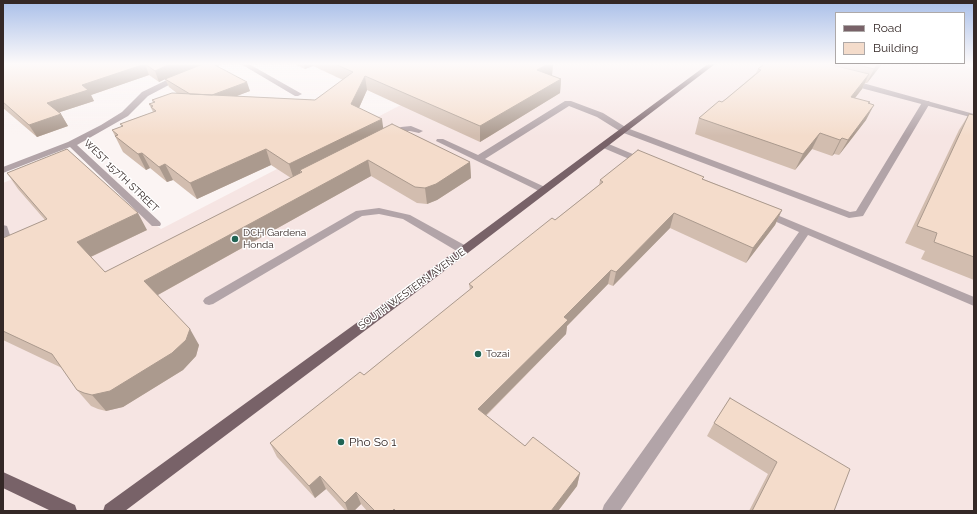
<!DOCTYPE html>
<style>
body{margin:0}
#map{position:relative;width:977px;height:514px;overflow:hidden;background:#fbf4f3;font-family:Raleway,sans-serif}
canvas{display:block}
.frame{position:absolute;inset:0;border:4px solid #342826;pointer-events:none}
.legend{position:absolute;left:835px;top:12px;width:130px;height:52px;box-sizing:border-box;background:#fff;border:1px solid #aea9a8;margin:0;padding:5px 7px;list-style:none;font-size:12px;color:#342826}
.legend li{display:flex;align-items:center;gap:8px;height:20px}
.legend b{width:20px;border:1px solid #aea9a8}
</style>
<div id="map">
<canvas width="977" height="514"></canvas>
<div class="frame"></div>
<ul class="legend">
<li><b style="height:5px;background:#786268"></b>Road</li>
<li><b style="height:11px;background:#f4dccb"></b>Building</li>
</ul>
</div>
<script>
const ctx = document.querySelector('canvas').getContext('2d');
ctx.lineJoin = 'round';
function fillPath(path, color) { ctx.fillStyle = color; ctx.fill(path, 'evenodd'); }
const shape = rows => new Path2D(rows.map(r => 'M' + r).join(''));
function strokePath(path, color, width, dash) { ctx.strokeStyle = color; ctx.lineWidth = width; ctx.lineCap = dash ? 'butt' : 'round'; ctx.setLineDash(dash || []); ctx.stroke(path); }
function drawText(font, color, halo, rows, align = 'center') {
  ctx.font = font + ' Raleway,sans-serif'; ctx.lineWidth = 3; ctx.setLineDash([]); ctx.textBaseline = 'middle'; ctx.strokeStyle = halo; ctx.fillStyle = color; for (const [text, x, y, turn = 0] of rows) {
    ctx.save(); ctx.translate(x, y); ctx.rotate((+turn || 0) * Math.PI / 180); ctx.textAlign = isNaN(turn) ? turn : align; if (halo) ctx.strokeText(text, 0, 0); ctx.fillText(text, 0, 0); ctx.restore();
  }
}
const built = shape([
 [480,64,957,64,974,68,974,511,3,511,3,183,67,157,161,229]
]);
const service = shape([
 [565,101,571,101,603,113,627,128,850,212,856,211,923,101,929,101,930,103,863,216,849,218,621,132,597,117,569,106,485,159,547,188,549,190,547,192,541,192,436,141,437,139,443,139,478,155,565,101],
 [411,126,423,131,419,133,410,131,406,131,390,140,386,137,401,127,411,126],
 [604,142,647,160,648,162,644,165,641,164,601,147,600,145,604,142],
 [379,208,410,215,468,247,469,250,468,253,460,253,403,219,379,214,362,216,213,304,209,305,205,304,203,301,205,298,356,211,379,208],
 [765,210,974,297,974,306,808,235,620,511,602,511,604,505,799,232,761,215,760,213,765,210],
 [3,225,7,226,10,235,9,237,3,239,3,225]
]);
const minor = shape([
 [214,64,223,64,202,72,199,70,214,64],
 [241,64,249,64,302,94,298,96,295,96,241,64],
 [177,75,180,75,184,77,148,96,128,116,77,145,160,222,161,224,160,226,152,226,70,147,3,173,3,167,68,142,101,125,122,112,142,92,177,75],
 [846,80,852,80,974,114,974,118,846,84,846,80]
]);
const primary = shape([
 [708,64,715,64,439,275,125,511,103,511,105,505,431,269,708,64],
 [3,472,75,505,77,511,51,511,3,488,3,472]
]);
const wall = shape([
 [3,64,213,64,250,91,236,96,315,100,343,80,313,66,305,69,294,64,553,64,552,75,551,75,561,79,560,93,480,142,367,90,359,108,383,128,470,162,471,178,437,200,427,204,417,203,371,176,158,295,199,345,196,356,183,370,123,407,106,411,98,409,91,406,77,390,62,368,3,340,3,238,45,220,18,189,7,173,147,230,91,257,105,272,291,178,271,165,197,199,173,180,167,182,150,168,146,170,123,152,112,130,122,127,120,124,153,112,149,104,153,103,152,100,178,94,169,87,165,79,159,82,149,75,91,95,94,101,60,112,61,114,68,126,37,137,3,108],
 [764,64,882,64,867,83,865,83,862,89,855,98,869,104,866,120,839,155,834,154,832,156,812,149,795,170,695,134,699,118,722,102,726,99,756,73,758,69],
 [969,114,974,115,974,280,921,259,925,251,905,243,959,130],
 [703,179,782,210,775,225,746,263,670,228,613,286,608,284,567,326,566,334,486,416,525,446,580,473,577,486,558,511,367,511,361,504,354,511,346,511,326,489,315,498,277,457,270,443,364,375,470,290,469,284,555,220,599,185,600,180],
 [730,398,834,511,749,511,768,474,707,436,714,423]
]);
const shadedWall = shape([
 [145,64,149,75,91,95,94,101,54,114,47,103,82,85],
 [170,64,203,64,204,66,172,76,159,82,155,71],
 [304,64,313,64,313,66,305,69],
 [548,64,553,64,552,75,536,84,537,70],
 [878,64,882,64,867,83,874,69],
 [869,74,862,89,844,112,851,97],
 [365,76,367,90,354,119,351,104],
 [561,79,560,93,480,142,480,126],
 [247,82,250,91,203,109,199,100],
 [874,105,866,120,839,155,848,140],
 [61,114,68,126,37,137,29,125],
 [382,119,384,134,300,170,301,176,294,180,289,164],
 [820,133,812,149,795,170,803,154],
 [842,138,834,154,832,156,840,140],
 [266,149,271,165,197,199,190,183],
 [142,153,150,168,146,170,138,154],
 [368,160,371,176,154,297,144,281],
 [470,162,471,178,437,200,427,204,425,188],
 [165,164,173,180,167,182,159,167],
 [782,210,775,225,746,263,753,248],
 [138,213,147,230,88,258,77,242],
 [674,213,670,228,613,286,616,272],
 [611,270,608,284,567,326,566,334,478,423,478,409,564,317],
 [190,329,199,345,196,356,183,370,123,407,106,411,92,395],
 [580,473,577,486,558,511,551,511],
 [320,476,326,489,315,498,309,486],
 [356,492,361,504,354,511,348,511,345,503]
]);
const building = shape([
 [3,64,170,64,155,71,145,64,82,85,88,90,47,103,61,114,29,125,3,102,3,64],
 [203,64,213,64,247,82,212,95,190,94,165,79,203,64],
 [335,64,548,64,537,70,561,79,480,126,365,76,351,104,382,119,289,164,266,149,190,183,165,164,159,167,142,153,138,154,115,136,118,135,112,130,123,126,120,124,156,111,151,107,153,106,149,104,155,102,152,100,172,93,315,100,353,72,335,64],
 [764,64,828,64,869,74,851,97,870,102,868,103,874,105,848,140,842,138,840,140,820,133,803,154,699,118,719,101,722,102,726,99,761,70,758,69,764,64],
 [854,64,878,64,874,69,854,64],
 [969,114,974,115,974,257,934,242,937,233,917,226,969,114],
 [392,124,470,162,436,184,425,188,415,187,368,160,144,281,190,329,186,340,172,353,110,391,92,395,84,393,77,390,52,354,3,331,3,238,47,219,7,173,67,149,138,213,77,242,105,272,302,172,300,170,392,124],
 [638,150,704,177,702,179,782,210,753,248,674,213,616,272,611,270,564,317,568,320,478,409,525,446,533,437,580,473,551,511,396,511,394,509,392,511,375,511,356,492,345,503,320,476,309,486,270,443,360,372,364,375,473,287,469,284,552,218,555,220,603,182,600,180,638,150],
 [730,398,850,469,834,511,752,511,777,462,714,423,730,398]
]);
const markers = [
 [235,239,4,"#216454"],
 [478,354,4,"#216454"],
 [341,442,4,"#216454"]
];
const streetNames = [
 ["WEST 157TH STREET",121,176,44],
 ["SOUTH WESTERN AVENUE",412,289,-36]
];
const poiNames = [
 ["DCH Gardena",243,233],
 ["Honda",243,245],
 ["Tozai",486,354]
];
const nearPoinames = [
 ["Pho So 1",349,442]
];
fillPath(built, '#f6e5e3');
fillPath(service, '#b2a4a8');
fillPath(minor, '#b2a4a8');
fillPath(primary, '#786268');
fillPath(wall, '#d2bdaf');
fillPath(shadedWall, '#ab9a8e');
fillPath(building, '#f4dccb');
strokePath(building, '#ab9a8e', 1);
const sky = ctx.createLinearGradient(0, 0, 0, 136);
sky.addColorStop(0, '#a9bfe9');
sky.addColorStop(0.47, '#fdfafa');
sky.addColorStop(1, '#fdfafa00');
ctx.fillStyle = sky;
ctx.fillRect(0, 0, 977, 136);
for (const [x, y, r, color] of markers) { const dot = new Path2D(); dot.arc(x, y, r, 0, 2 * Math.PI); ctx.fillStyle = color; ctx.fill(dot); strokePath(dot, '#fff', 1.5); }
drawText('10px', '#342826', '#fff', streetNames);
drawText('10px', '#342826', '#fff', poiNames, 'left');
drawText('12px', '#342826', '#fff', nearPoinames, 'left');
</script>
